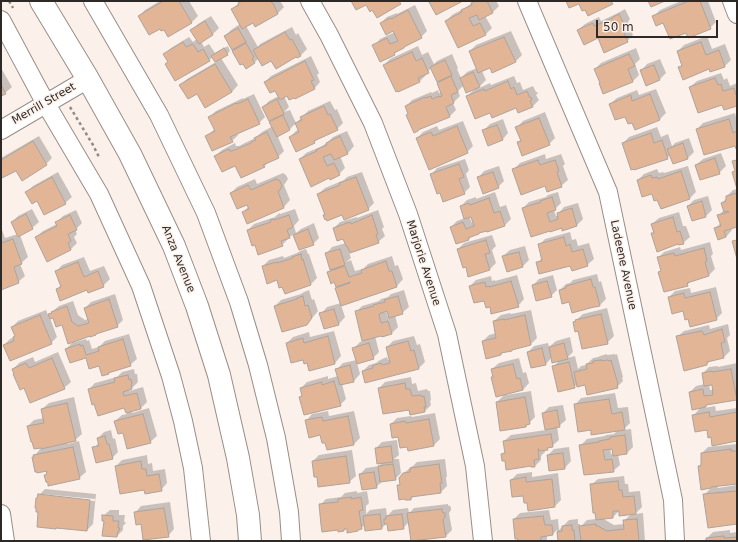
<!DOCTYPE html>
<style>
body{margin:0}
#map{position:relative;width:738px;height:542px;overflow:hidden;background:#fcf1ea;font-family:"DejaVu Sans",sans-serif}
canvas{display:block}
.frame{position:absolute;inset:0;border:2px solid #2d2926;pointer-events:none}
.scale{position:absolute;left:596px;top:20px;width:122px;height:18px;box-sizing:border-box;border:2px solid #2d2926;border-top:0;padding-left:5px;font-size:12px;line-height:14px;white-space:nowrap;color:#2d2926;-webkit-text-stroke:3px #fcf1ea;paint-order:stroke}
</style>
<div id="map">
<canvas width="738" height="542"></canvas>
<div class="frame"></div>
<div class="scale">50 m</div>
</div>
<script>
const ctx = document.querySelector('canvas').getContext('2d');
ctx.lineJoin = 'round';
function fillPath(path, color) { ctx.fillStyle = color; ctx.fill(path, 'evenodd'); }
const shape = rows => new Path2D(rows.map(r => 'M' + r).join(''));
function strokePath(path, color, width, dash) { ctx.strokeStyle = color; ctx.lineWidth = width; ctx.lineCap = dash ? 'butt' : 'round'; ctx.setLineDash(dash || []); ctx.stroke(path); }
function drawText(font, color, halo, rows, align = 'center') {
  ctx.font = font + ' "DejaVu Sans",sans-serif'; ctx.lineWidth = 3; ctx.setLineDash([]); ctx.textBaseline = 'middle'; ctx.strokeStyle = halo; ctx.fillStyle = color; for (const [text, x, y, turn = 0] of rows) {
    ctx.save(); ctx.translate(x, y); ctx.rotate((+turn || 0) * Math.PI / 180); ctx.textAlign = isNaN(turn) ? turn : align; if (halo) ctx.strokeText(text, 0, 0); ctx.fillText(text, 0, 0); ctx.restore();
  }
}
const shadow = shape([
 [160,1,189,1,198,16,192,22,169,36,164,28,139,16,145,10],
 [241,1,280,1,284,7,278,13,255,25,253,22,246,26,258,47,260,44,292,27,296,35,298,33,307,49,301,55,297,57,297,56,272,59,259,58,254,63,243,62,241,64,225,36,231,30,240,24,232,9],
 [475,1,496,1,499,6,492,13,485,16,492,28,485,35,446,21,452,15,465,8],
 [681,1,708,1,716,22,710,28,687,31,664,22,654,16,660,10],
 [415,5,427,31,421,37,399,49,394,54,381,60,374,46,380,39,395,32,381,23,387,17,397,13,397,14],
 [625,9,630,19,628,22,633,35,627,41,598,37,578,30,585,24,599,17,601,21,618,13],
 [211,16,219,28,213,34,201,41,204,47,209,44,215,53,228,46,230,51,227,54,221,58,238,85,232,92,197,93,180,85,187,79,216,62,213,57,209,60,169,62,164,54,171,48,189,37,193,42,197,39,192,30,198,24],
 [511,31,522,55,516,61,492,71,490,67,482,71,486,80,477,89,490,83,491,85,514,76,517,83,520,82,523,90,533,86,536,92,537,92,538,93,536,95,539,100,532,107,517,107,491,111,467,96,476,88,464,85,458,91,460,96,453,103,456,110,450,116,419,129,406,106,412,100,431,92,432,93,438,90,439,93,442,92,432,68,425,73,426,75,420,81,398,91,384,65,390,59,418,46,422,55,428,52,434,64,437,61,452,54,458,68,457,69,461,78,467,72,477,68,470,51,476,45],
 [707,36,712,49,725,44,731,60,725,66,711,71,710,68,680,67,683,64,678,51,684,45],
 [636,48,640,59,635,64,639,75,633,81,604,93,601,83,595,69,601,63],
 [311,56,319,73,317,75,320,82,314,89,284,96,289,107,284,112,290,110,296,123,308,111,330,101,335,110,337,109,343,123,337,129,319,138,314,142,296,151,290,137,296,131,299,129,296,123,290,129,277,135,284,151,278,157,269,161,264,167,235,165,215,156,222,150,235,143,236,146,239,146,255,138,262,132,273,126,271,123,276,117,263,107,269,101,279,96,275,90,265,82,271,76],
 [660,59,666,73,660,79,646,84,641,71,647,64],
 [1,68,12,87,5,93,1,95],
 [721,73,724,80,727,78,730,86,737,83,737,105,723,104,690,87,697,81],
 [656,89,666,113,659,120,632,122,626,115,610,104,617,98,637,90,639,95],
 [254,94,265,117,259,123,237,133,238,135,232,141,206,136,215,129,209,117,216,111,243,98,243,99],
 [545,112,555,138,549,144,518,143,521,139,517,127,523,121],
 [735,113,737,121,737,148,736,145,697,129,703,123],
 [503,119,508,133,502,140,484,130,490,124],
 [463,121,473,146,467,152,417,138,423,132,437,126,439,130],
 [657,127,661,137,668,134,672,146,675,143,689,138,694,152,688,158,673,163,670,155,667,158,623,143,629,137],
 [347,131,354,146,348,153,340,156,345,168,339,174,300,159,306,153,322,146,328,142,333,137],
 [39,136,52,158,46,164,16,170,1,178,1,158],
 [721,153,726,166,719,173,696,165,703,159],
 [545,154,546,159,561,154,565,164,563,166,568,180,561,186,513,170,520,163],
 [465,159,469,170,466,174,470,187,464,193,431,175,437,168],
 [499,166,504,181,498,187,478,178,484,171],
 [688,166,696,192,690,198,661,208,658,198,638,180,644,174,657,169,659,173,663,172,664,173],
 [58,172,72,197,65,203,37,200,27,192,33,186],
 [362,172,374,203,368,209,343,213,326,214,318,194,325,188,344,180,347,177],
 [283,173,286,175,288,179,284,185,290,200,284,207,248,222,243,212,249,206,231,193,237,187,255,179,257,184],
 [737,189,737,226,731,228,732,230,726,237,715,228,721,223,719,215,724,210,722,203,727,198,727,196,733,190],
 [495,192,500,207,506,205,511,219,505,225,488,229,472,236,469,239,456,243,451,227,457,221,465,218,461,206,467,200,476,197,476,199],
 [469,216,472,216,474,222,472,223],
 [558,192,561,203,554,210,556,216,558,216,558,214,564,207,578,203,583,219,577,225,563,229,562,227,551,231,523,208,529,202,546,197,548,195],
 [708,196,712,210,706,216,688,206,694,200],
 [32,209,39,222,32,228,20,235,28,257,20,264,25,276,18,282,1,289,1,231,2,230,5,238,18,234,12,222,18,216],
 [295,209,299,220,294,226,296,233,301,229,314,223,319,238,313,244,300,249,294,234,288,238,288,239,282,245,248,230,254,224,275,217,278,214,280,213,280,214],
 [76,210,82,223,75,230,77,234,74,237,77,243,71,249,48,260,36,237,43,231,57,224,57,222,63,216],
 [378,210,384,227,382,229,385,236,378,242,349,252,351,258,346,262,351,260,355,271,363,269,368,264,392,256,395,266,398,265,403,279,397,286,341,305,345,317,339,324,321,314,327,307,341,303,336,289,341,284,328,272,331,270,326,254,332,247,346,243,344,238,334,228,340,222,357,217,357,218],
 [679,212,683,226,686,226,690,237,683,243,652,234,654,232,652,224,659,218],
 [570,232,572,240,576,239,578,246,589,243,594,259,587,265,537,263,542,258,539,245,545,239],
 [492,235,496,246,492,250,496,263,490,269,466,266,458,249,464,243],
 [710,242,713,254,711,256,715,269,709,275,691,281,687,285,659,273,662,270,658,258,664,252,680,247,681,250],
 [525,246,529,260,523,266,503,256,510,250],
 [306,249,308,254,309,254,317,278,310,285,278,279,263,266,269,260,283,256,284,258,297,253,300,251],
 [84,257,90,271,104,266,110,279,103,286,88,289,57,289,61,285,56,272,62,265],
 [597,274,599,282,601,281,606,299,600,305,570,301,560,290,566,284,570,283,573,280],
 [517,275,524,299,518,306,490,306,470,286,476,280,491,276,492,281,495,280,495,281],
 [553,275,557,290,551,296,533,285,539,279],
 [716,287,722,313,716,319,689,318,683,310,669,297,675,291,690,288,691,293],
 [309,290,312,300,314,299,318,311,313,317,307,324,275,306,281,300,301,294,304,292],
 [404,290,409,307,402,313,395,315,398,327,392,333,375,336,379,352,373,358,357,363,360,374,354,381,342,384,346,399,340,405,301,397,303,395,301,388,307,382,328,376,328,379,338,376,337,369,343,363,357,360,354,348,360,342,363,341,356,312,362,306,379,301,381,299,388,297,391,294],
 [388,310,390,317,388,317,386,311],
 [115,294,123,320,117,326,97,333,63,324,54,316,50,318,57,337,51,343,4,345,10,339,16,336,12,327,18,321,46,310,48,315,59,306,73,301,78,315,85,320,88,319,85,308,91,302],
 [607,308,614,336,607,343,579,330,574,322,583,314],
 [531,310,537,338,531,344,504,351,501,354,483,341,489,335,496,333,494,321,501,315,510,313,511,314],
 [728,324,730,335,727,338,730,351,724,357,711,360,707,364,677,337,684,331,709,325,710,329],
 [334,331,341,356,335,363,310,370,308,362,287,343,293,337,309,332,310,337],
 [129,334,137,359,130,365,109,372,108,373,100,365,86,357,66,349,75,340,75,342,86,339,87,341,89,340,92,349,99,347,105,341],
 [414,336,417,345,420,344,425,362,419,368,363,371,369,365,376,363,380,360,387,357,388,360,390,359,387,347,393,341],
 [570,337,573,352,567,358,575,356,578,369,581,366,586,365,593,358,598,357,600,356,607,354,607,355,615,354,615,355,617,354,623,377,622,378,623,381,617,387,586,384,577,384,574,387,554,366,560,360,552,357,546,364,528,352,534,346,548,343,549,347,556,341],
 [58,352,71,382,64,388,25,387,13,369,19,363,33,357,35,362],
 [519,358,523,373,526,372,529,383,523,390,505,394,506,395,531,391,535,417,526,426,497,402,505,394,492,378,494,376,492,369,499,363],
 [737,363,737,398,709,403,704,408,715,406,716,411,737,408,737,440,712,436,707,429,694,415,701,407,690,392,696,386,705,384,703,373,709,367,718,366,718,367],
 [709,384,712,384,713,390,710,390],
 [134,369,135,374,137,374,138,382,129,391,143,387,147,402,141,408,132,411,132,413,149,408,157,436,150,442,123,432,115,421,122,415,127,414,125,407,89,389,95,383,117,377,122,372],
 [411,377,412,384,416,383,418,391,427,389,428,391,430,391,431,400,430,401,431,405,425,411,409,409,379,388,385,382],
 [615,393,618,408,628,407,630,423,623,430,631,429,633,447,627,453,618,454,620,465,613,471,581,445,587,439,605,436,606,435,614,434,618,430,591,429,575,405,581,398],
 [610,448,613,448,613,454,611,454],
 [74,397,82,434,75,440,67,442,68,444,79,441,86,472,79,478,48,474,48,470,33,458,40,449,42,449,41,447,28,426,34,420,44,418,42,409,49,403],
 [563,405,566,420,559,426,557,426,559,440,552,446,550,446,547,449,545,449,545,452,541,456,541,460,535,466,506,460,502,454,506,451,504,441,511,435,546,430,543,413,549,407],
 [328,411,329,416,354,411,360,438,354,444,326,441,321,434,306,421,312,414],
 [435,413,440,439,434,445,408,450,408,446,398,436,391,424,397,418,411,416,412,417],
 [111,430,113,439,115,438,118,452,112,458,94,448,99,442,98,438,104,432],
 [397,440,399,455,394,459,399,459,401,473,395,479,383,481,376,487,360,474,366,468,379,466,383,462,376,448,382,442],
 [737,444,737,483,717,486,718,488,737,485,737,523,704,495,712,487,702,488,699,466,702,463,702,453,708,447],
 [569,447,571,461,565,468,548,455,554,449],
 [352,450,356,476,349,482,318,476,313,461,319,455],
 [147,455,148,464,152,463,153,471,165,469,167,483,161,490,145,488,116,466,122,460],
 [445,459,447,476,446,478,447,486,441,492,414,496,411,499,398,486,401,483,404,473,411,467,413,466,417,462],
 [532,472,532,477,558,473,561,500,555,506,529,510,528,502,524,495,511,480,517,474],
 [624,476,625,484,628,484,629,492,640,491,642,507,635,514,643,513,645,541,582,541,582,539,580,541,559,541,557,530,553,534,547,535,547,539,546,541,520,541,514,519,520,513,549,510,551,520,558,519,559,530,569,520,578,519,578,524,580,524,580,527,587,520,596,519,591,485,598,479],
 [620,510,631,514,624,521,624,524,614,525,602,518,613,517],
 [45,489,96,494,93,524,87,530,39,495],
 [41,494,95,499,95,501,41,496],
 [357,491,357,493,367,491,369,503,366,506,366,514,370,510,386,508,387,516,393,510,408,508,409,513,414,508,448,504,448,505,451,507,451,510,449,513,452,530,446,536,409,522,403,528,388,522,381,529,365,525,358,530,347,528,346,528,344,530,320,505,326,499,341,497,345,493],
 [170,502,174,529,168,536,142,523,135,513,141,506],
 [110,510,119,510,119,515,125,515,124,522,126,522,125,524,123,526,123,530,117,536,105,520,103,516],
 [730,530,730,533,737,532,737,541,707,541,707,538,713,532]
]);
const building = shape([
 [163,1,170,1,171,2,172,1,179,1,192,23,168,37,164,30,161,31,160,29,149,35,138,16,163,1],
 [242,1,270,1,272,3,273,3,278,14,255,27,253,23,242,29,231,9,239,5,238,3,242,1],
 [351,1,399,1,401,4,377,18,372,10,370,12,366,5,356,10,351,1],
 [431,1,463,1,436,15,429,2,431,1],
 [475,1,487,1,493,13,479,20,477,15,469,18,473,26,480,23,486,35,458,48,445,21,462,12,461,10,472,5,471,3,475,1],
 [566,1,611,1,613,4,588,16,585,10,582,11,579,4,569,8,566,1],
 [648,1,665,1,651,7,648,1],
 [689,1,700,1,711,29,688,38,686,33,670,39,663,23,656,26,652,16,689,1],
 [408,10,422,38,404,47,404,48,394,53,395,55,380,62,372,45,387,38,390,44,398,41,393,31,386,35,380,23,390,18,391,19,408,10],
 [619,14,625,26,622,28,628,42,604,53,598,38,584,45,577,30,593,23,594,26,613,18,613,17,619,14],
 [205,21,213,35,199,44,190,30,205,21],
 [238,28,246,42,232,50,224,36,238,28],
 [285,32,290,40,292,39,301,56,297,58,296,57,276,69,271,61,262,66,253,50,285,32],
 [504,37,516,62,492,73,490,68,478,73,469,51,504,37],
 [183,42,186,47,193,44,198,52,203,49,210,61,175,81,165,64,168,62,163,54,183,42],
 [701,42,706,55,719,50,725,67,710,72,709,69,683,80,678,67,682,66,677,51,701,42],
 [246,43,254,57,252,59,255,63,246,69,243,64,240,65,232,51,246,43],
 [224,48,228,55,215,62,211,56,224,48],
 [412,52,416,61,422,58,429,73,418,78,420,82,398,92,397,91,396,92,383,65,412,52],
 [629,54,635,66,628,69,633,82,603,94,599,83,600,83,594,69,629,54],
 [445,60,452,75,437,82,430,67,445,60],
 [305,61,314,80,311,81,315,89,295,99,294,98,289,100,287,96,280,100,275,91,270,93,264,82,305,61],
 [215,64,232,92,205,108,197,94,188,99,179,85,215,64],
 [654,65,660,80,646,86,640,70,654,65],
 [473,72,480,87,466,93,460,78,473,72],
 [451,76,458,92,451,95,454,103,446,107,450,117,418,130,418,131,414,133,406,115,408,114,405,106,425,97,425,98,431,96,432,99,439,96,439,97,442,96,437,83,451,76],
 [715,78,718,85,721,84,723,91,734,88,736,95,737,95,737,106,724,110,722,105,698,113,689,87,715,78],
 [508,81,511,89,514,87,517,95,527,91,530,98,531,97,532,100,530,101,533,107,518,113,516,108,492,118,490,113,475,119,466,96,484,89,485,91,508,81],
 [1,85,6,94,1,96,1,85],
 [650,94,660,120,635,130,632,123,628,124,625,117,615,120,609,104,631,95,632,101,650,94],
 [248,99,260,124,230,137,233,142,212,151,205,136,215,131,208,117,236,103,237,104,248,99],
 [277,99,284,114,269,121,262,107,277,99],
 [324,106,328,115,330,114,338,130,314,141,315,143,296,152,289,137,299,132,295,123,302,120,300,117,324,106],
 [283,115,290,130,277,137,269,122,283,115],
 [539,118,550,145,522,156,517,142,521,141,515,127,539,118],
 [729,119,733,133,737,131,737,149,736,149,735,146,704,155,696,129,729,119],
 [497,125,503,140,488,146,482,130,497,125],
 [457,126,468,153,429,170,416,138,431,132,433,136,457,126],
 [267,132,279,158,263,165,265,167,241,178,235,166,222,172,214,156,229,149,230,151,232,151,251,143,251,142,256,140,254,138,267,132],
 [651,133,654,143,662,140,668,159,634,170,634,169,631,170,622,143,651,133],
 [340,136,348,154,334,160,331,154,323,157,327,166,334,163,340,175,330,180,329,178,311,187,299,159,317,151,316,150,327,145,326,143,340,136],
 [33,141,47,165,22,181,16,171,4,177,1,178,1,160,33,141],
 [683,143,688,159,673,164,667,149,683,143],
 [715,158,720,174,700,180,695,165,715,158],
 [538,160,540,165,555,160,559,171,557,172,562,187,547,192,545,186,521,195,512,169,538,160],
 [737,160,737,189,732,172,735,171,732,161,737,160],
 [459,164,464,177,459,179,465,194,443,202,440,193,437,194,430,174,459,164],
 [681,171,690,199,661,209,657,200,654,201,652,194,642,197,637,180,651,175,652,178,657,177,658,179,681,171],
 [493,172,499,188,483,194,477,177,493,172],
 [52,177,66,204,44,215,37,201,32,204,25,192,52,177],
 [356,177,369,210,344,220,342,215,327,221,326,219,325,220,323,215,325,215,317,194,340,185,339,183,356,177],
 [276,179,280,181,282,186,280,190,278,191,284,208,247,224,242,212,249,209,247,205,237,209,230,193,248,185,251,190,276,179],
 [737,193,737,227,724,231,726,237,718,240,714,228,721,226,717,215,729,212,728,211,724,212,721,203,726,201,725,200,726,200,726,196,737,193],
 [552,197,556,210,547,213,550,222,558,219,557,213,572,208,577,226,562,231,562,228,550,232,550,231,531,237,522,208,541,202,540,201,552,197],
 [489,198,494,213,500,211,505,226,487,232,487,231,479,233,479,234,468,238,469,240,456,244,450,227,463,222,466,229,474,226,471,217,464,219,460,206,469,203,470,205,489,198],
 [702,201,706,217,692,221,687,206,702,201],
 [26,214,33,229,18,237,11,222,26,214],
 [70,215,77,230,68,234,71,241,68,243,71,250,47,262,35,237,57,226,55,222,70,215],
 [289,215,293,227,287,230,290,238,281,241,283,246,258,255,255,245,252,246,247,230,271,222,270,220,274,219,274,220,289,215],
 [372,215,378,234,376,235,379,243,350,253,347,246,346,246,343,239,337,241,333,228,350,222,351,224,372,215],
 [673,217,677,232,680,231,684,244,678,245,678,244,657,252,651,233,654,233,651,224,673,217],
 [308,229,314,245,299,250,293,235,308,229],
 [564,237,566,246,570,244,572,252,583,249,588,266,572,271,570,266,539,274,536,262,542,261,538,244,564,237],
 [13,239,22,264,14,267,19,283,1,290,1,243,13,239],
 [486,240,490,253,485,254,490,270,468,277,466,267,463,268,457,249,486,240],
 [737,240,737,259,732,241,737,240],
 [704,248,707,261,705,262,709,276,687,283,688,286,664,292,658,272,661,271,657,257,674,253,675,256,704,248],
 [340,249,345,265,330,270,325,253,340,249],
 [519,252,523,267,507,272,502,256,519,252],
 [301,254,302,260,303,259,311,285,285,294,282,287,279,288,277,280,267,284,262,266,277,262,277,263,293,258,292,257,301,254],
 [386,261,389,271,392,271,397,287,341,306,335,288,350,283,350,282,336,287,334,282,331,284,327,272,345,266,349,277,362,273,361,270,386,261],
 [78,262,84,277,98,271,104,287,88,293,87,290,60,301,56,289,61,287,55,271,78,262],
 [591,279,593,287,595,287,600,306,595,307,594,307,572,313,569,302,562,304,559,290,566,288,566,286,591,279],
 [511,281,519,307,491,314,490,307,486,308,484,301,474,303,469,286,485,282,486,287,489,286,489,287,511,281],
 [547,281,552,297,536,301,532,285,547,281],
 [710,292,717,320,690,327,688,319,685,320,683,311,672,314,668,297,684,293,685,298,710,292],
 [303,296,305,306,308,305,312,318,311,319,307,325,282,332,274,306,297,299,297,298,303,296],
 [398,296,403,314,389,318,387,311,379,314,381,323,388,321,392,334,382,337,381,336,362,341,355,311,374,306,373,305,385,302,384,300,398,296],
 [109,299,118,327,96,334,96,335,90,337,90,336,68,344,62,325,56,327,53,318,50,319,48,314,52,313,51,312,67,306,72,322,78,326,89,323,84,308,109,299],
 [334,309,339,325,324,329,319,313,334,309],
 [601,314,608,344,582,349,578,331,575,332,573,322,576,321,575,320,601,314],
 [40,315,52,344,10,361,3,345,14,341,13,337,15,336,11,327,40,315],
 [525,315,531,345,512,350,512,351,501,353,501,355,486,359,482,341,496,338,493,321,504,319,504,320,525,315],
 [722,329,725,342,721,343,724,358,707,362,707,365,684,371,676,336,702,331,704,335,722,329],
 [328,336,335,364,309,371,307,363,304,364,303,360,291,363,286,343,303,338,304,343,328,336],
 [123,339,131,366,108,373,109,374,102,376,99,366,89,369,86,358,70,363,65,349,80,344,80,346,83,345,86,355,99,351,98,347,123,339],
 [408,341,411,351,414,350,419,369,365,383,362,371,373,368,372,366,381,363,382,365,390,363,386,347,408,341],
 [369,343,374,359,357,364,352,348,369,343],
 [564,343,568,359,552,363,549,347,564,343],
 [542,348,546,365,531,368,527,352,542,348],
 [52,358,65,389,30,403,24,388,20,390,13,374,14,374,12,369,26,363,29,368,52,358],
 [601,360,601,361,608,360,609,361,611,360,618,384,617,385,618,388,587,395,585,385,577,387,574,372,587,369,586,364,593,363,593,361,601,360],
 [569,362,575,388,558,392,552,366,569,362],
 [513,364,517,379,520,378,523,390,496,397,491,377,493,377,491,369,513,364],
 [350,365,354,382,340,385,335,369,350,365],
 [731,369,737,400,706,405,706,407,692,410,689,392,703,389,704,396,713,395,712,385,704,386,702,373,712,371,712,372,731,369],
 [128,375,129,380,131,379,132,384,131,385,132,389,123,392,124,396,137,393,141,409,126,413,124,408,98,416,94,404,92,405,88,389,115,382,114,378,128,375],
 [334,381,341,406,304,415,299,397,302,396,300,388,322,382,322,385,334,381],
 [405,383,406,389,410,389,412,396,421,395,422,397,424,396,426,407,424,407,425,412,410,415,409,410,383,414,378,388,405,383],
 [525,397,530,424,526,425,526,427,500,431,496,402,525,397],
 [609,399,612,414,622,412,625,430,591,435,591,430,578,432,574,404,609,399],
 [67,403,76,441,41,449,41,448,34,449,32,442,31,442,27,426,44,423,41,409,67,403],
 [557,410,560,427,545,430,542,413,557,410],
 [709,412,710,417,737,412,737,441,712,446,711,437,708,438,707,430,695,432,692,415,709,412],
 [143,414,151,443,127,449,123,433,118,434,114,421,143,414],
 [348,416,354,445,327,450,325,443,322,443,320,435,309,438,305,420,322,417,323,421,348,416],
 [429,419,434,446,408,451,407,447,400,448,398,437,392,438,390,424,405,421,406,423,429,419],
 [551,434,553,447,547,448,548,450,539,451,539,449,538,449,539,459,534,460,535,467,531,467,531,466,506,470,505,461,502,461,501,454,505,453,503,441,551,434],
 [625,435,627,454,613,456,612,449,603,450,605,460,612,459,614,472,584,475,579,445,599,442,599,441,610,439,610,437,625,435],
 [105,436,107,444,109,444,113,459,96,463,92,447,99,446,97,438,105,436],
 [391,446,393,462,377,464,375,448,391,446],
 [73,447,80,479,48,486,48,483,46,482,44,475,46,475,47,471,37,473,37,472,35,472,32,457,34,457,33,455,73,447],
 [731,449,731,451,737,451,737,484,711,487,711,488,701,490,698,466,701,466,701,453,731,449],
 [563,453,565,469,549,471,547,455,563,453],
 [346,456,350,483,318,487,317,477,314,477,312,461,346,456],
 [141,461,142,469,146,469,147,476,159,474,162,491,145,494,144,490,120,494,115,466,141,461],
 [393,464,396,480,380,482,378,466,393,464],
 [439,464,442,483,440,483,441,493,411,497,411,500,405,500,404,499,399,500,397,485,400,485,399,478,403,473,410,472,410,468,439,464],
 [374,472,377,488,362,490,359,474,374,472],
 [526,477,526,482,552,479,555,507,528,511,527,503,524,503,523,496,512,497,510,480,526,477],
 [618,481,619,490,622,490,623,497,634,496,636,514,619,516,619,511,613,511,613,518,596,520,595,513,593,513,590,484,618,481],
 [737,491,737,524,708,528,703,494,737,491],
 [38,494,90,500,87,531,56,528,56,529,37,527,38,512,36,512,36,508,35,508,36,498,37,498,38,494],
 [351,497,351,499,361,497,363,510,359,511,362,529,358,530,358,531,347,533,347,529,344,529,344,531,338,532,338,530,322,532,321,525,319,504,338,502,338,499,351,497],
 [164,508,169,537,143,540,141,524,136,525,134,512,164,508],
 [442,509,442,512,445,513,445,517,443,520,446,537,411,541,407,513,442,509],
 [380,514,382,529,365,531,363,516,380,514],
 [402,514,404,529,388,531,387,524,384,524,384,519,386,519,386,516,402,514],
 [102,515,113,516,113,521,119,521,118,528,120,528,119,531,118,531,117,537,102,536,104,521,102,521,102,515],
 [543,516,545,525,552,525,553,535,541,537,541,541,518,541,518,539,515,539,513,519,543,516],
 [637,519,639,541,581,541,579,526,596,524,596,526,598,526,607,531,624,529,623,520,637,519],
 [572,525,572,530,574,530,575,541,558,541,557,532,562,531,562,526,572,525],
 [724,536,724,538,737,537,737,541,706,541,706,538,724,536]
]);
const path = shape([
 [9,1,13,8],
 [70,107,93,145,99,157]
]);
const minor = shape([
 [93,1,159,115,206,213,239,302,258,365,276,438,289,512,291,541],
 [310,1,329,35,373,123,408,214,447,334,475,466,483,541],
 [527,1,608,192,673,500,675,541],
 [732,1,737,14],
 [1,20,46,104,99,194,141,286,171,376,183,421,193,468,201,541],
 [1,130,88,79],
 [1,514,5,541]
]);
const secondary = shape([
 [41,1,88,79,130,154,174,246,197,306,219,375,238,458,248,515,250,541]
]);
const streetNames = [
 ["Merrill Street",44,104,-30],
 ["Anza Avenue",178,259,68],
 ["Marjorie Avenue",423,263,72],
 ["Ladeene Avenue",623,265,78]
];
fillPath(shadow, '#0003');
fillPath(building, '#e1b596');
strokePath(building, '#ada39c', 1);
strokePath(minor, '#988e88', 20);
strokePath(secondary, '#988e88', 24);
strokePath(path, '#928a85', 2.5, [3, 3]);
strokePath(minor, '#fff', 18);
strokePath(secondary, '#fff', 22);
drawText('11px', '#2d2926', '#fcf1ea', streetNames);
</script>
